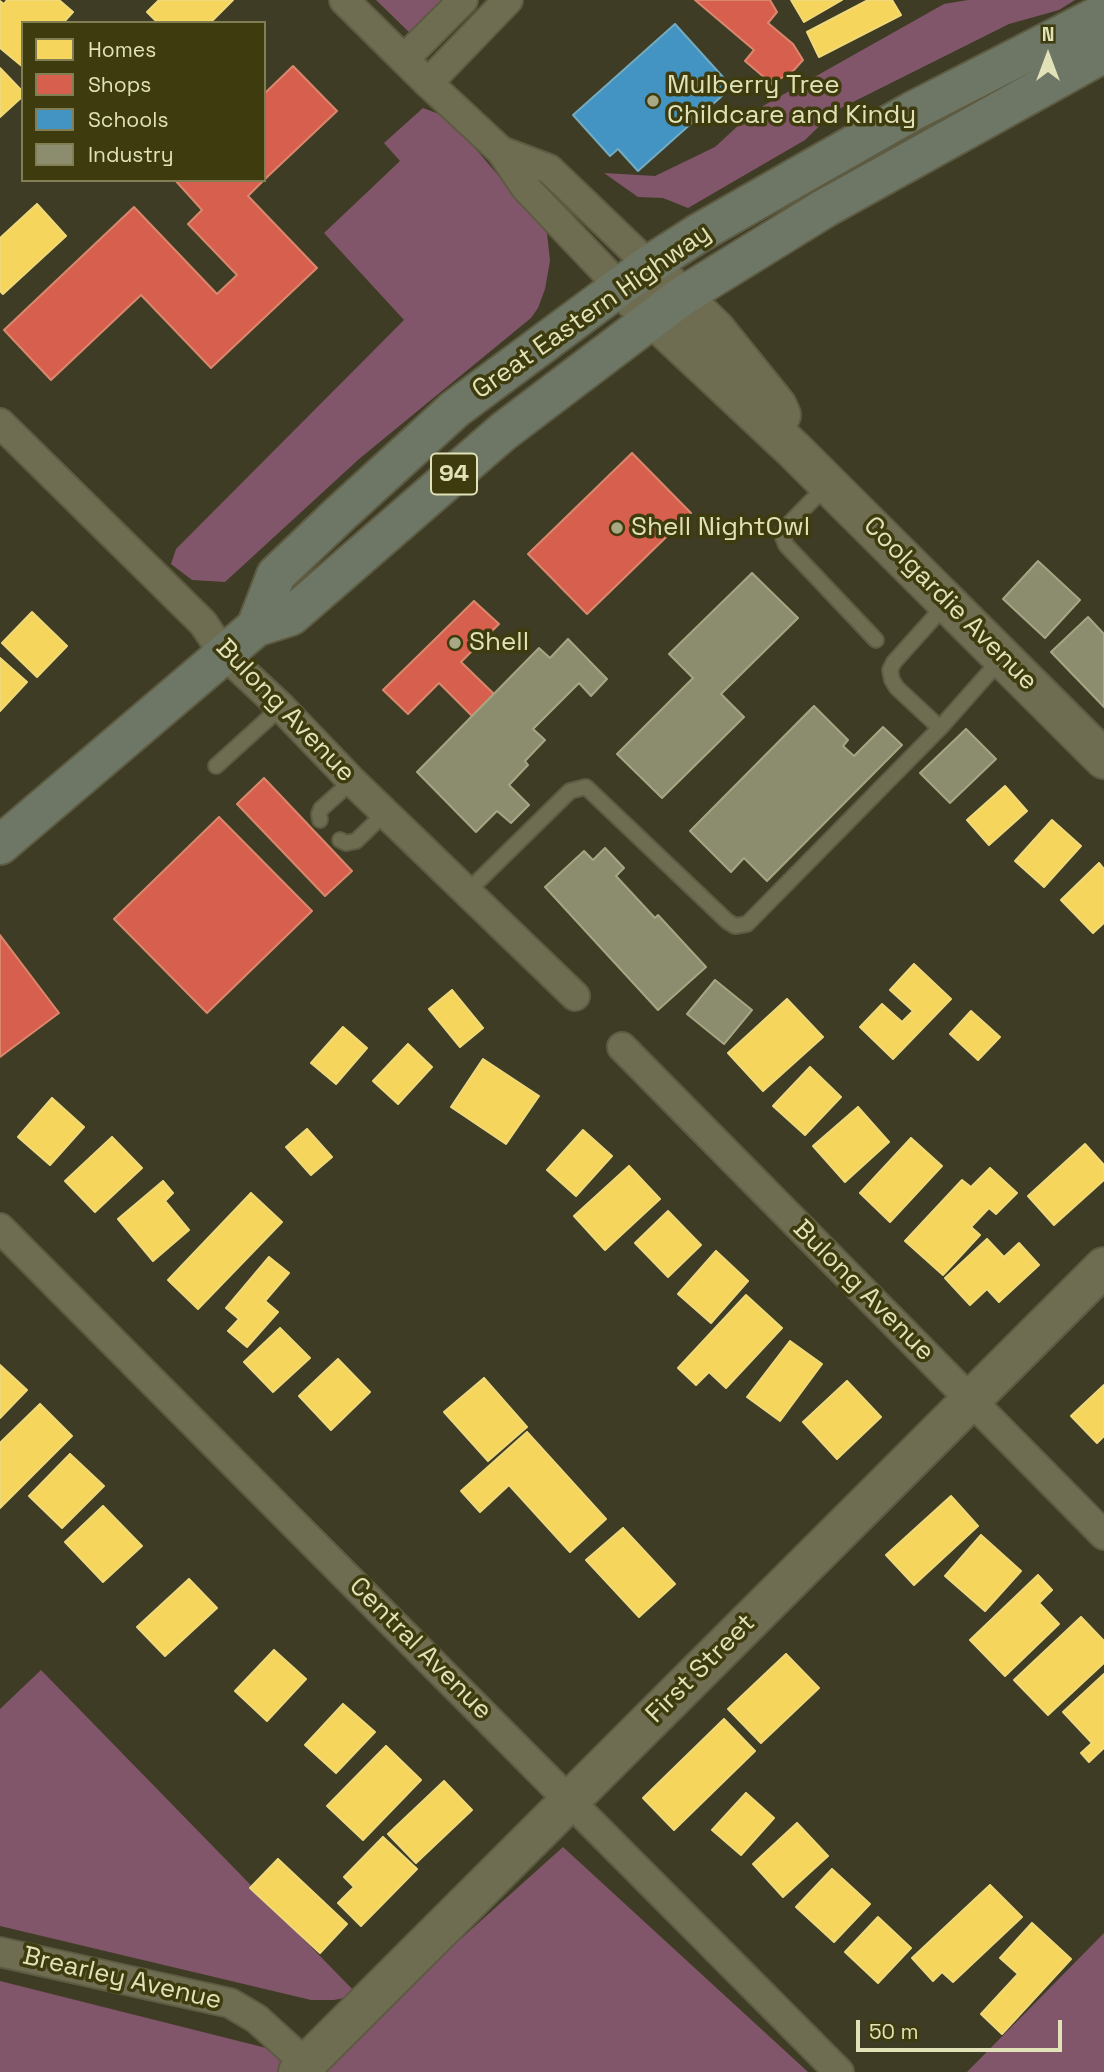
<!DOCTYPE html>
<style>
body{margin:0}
#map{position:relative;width:1104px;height:2072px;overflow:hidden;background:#3e3c24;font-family:"Space Grotesk",sans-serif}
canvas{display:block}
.legend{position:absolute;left:21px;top:21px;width:245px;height:161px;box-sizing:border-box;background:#3e3c0e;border:2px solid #807e52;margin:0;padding:9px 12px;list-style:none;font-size:21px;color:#e2e2b9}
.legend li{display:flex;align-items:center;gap:14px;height:35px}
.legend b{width:35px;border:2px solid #807e52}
.north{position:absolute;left:1013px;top:21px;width:70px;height:70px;-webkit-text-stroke:5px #3e3c0e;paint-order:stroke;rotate:0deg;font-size:19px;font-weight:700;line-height:28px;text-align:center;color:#e2e2b9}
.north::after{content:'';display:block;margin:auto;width:24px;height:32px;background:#e2e2b9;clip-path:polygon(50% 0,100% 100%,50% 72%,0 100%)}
.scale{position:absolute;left:856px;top:2020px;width:206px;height:32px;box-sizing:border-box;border:4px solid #e2e2b9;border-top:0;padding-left:9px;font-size:21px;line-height:24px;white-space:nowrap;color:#e2e2b9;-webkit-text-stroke:5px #3e3c0e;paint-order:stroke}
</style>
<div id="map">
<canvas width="1104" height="2072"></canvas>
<ul class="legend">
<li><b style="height:19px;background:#f6d55c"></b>Homes</li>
<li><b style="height:19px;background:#d6604d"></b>Shops</li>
<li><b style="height:19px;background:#4393c3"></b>Schools</li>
<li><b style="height:19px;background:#8c8c6e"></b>Industry</li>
</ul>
<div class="north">N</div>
<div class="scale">50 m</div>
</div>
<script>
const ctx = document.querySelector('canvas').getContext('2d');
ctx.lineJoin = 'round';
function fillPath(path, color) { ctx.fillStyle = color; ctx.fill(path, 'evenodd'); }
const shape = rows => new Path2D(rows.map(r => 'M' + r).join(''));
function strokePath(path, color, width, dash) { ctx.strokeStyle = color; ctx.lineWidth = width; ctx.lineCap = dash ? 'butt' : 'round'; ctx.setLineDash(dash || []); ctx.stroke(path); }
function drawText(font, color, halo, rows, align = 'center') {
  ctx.font = font + ' "Space Grotesk",sans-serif'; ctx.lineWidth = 7; ctx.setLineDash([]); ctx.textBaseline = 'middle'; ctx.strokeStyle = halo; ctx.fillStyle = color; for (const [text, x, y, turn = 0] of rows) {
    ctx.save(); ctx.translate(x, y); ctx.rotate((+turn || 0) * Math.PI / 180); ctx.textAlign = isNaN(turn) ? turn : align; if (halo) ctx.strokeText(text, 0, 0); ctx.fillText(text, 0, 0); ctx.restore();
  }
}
const green = shape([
 [376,0,447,0,412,35],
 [968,0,1075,0,1059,10,1009,24,835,111,805,140,688,208,663,198,638,197,604,173,655,176,715,147,754,111,944,4],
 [423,108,439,114,458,128,547,233,550,261,545,289,538,308,531,318,359,459,225,582,192,580,171,564,176,549,404,320,324,233,400,161,384,143],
 [41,1670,358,1995,334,2000,311,2000,0,1926,0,1709],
 [563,1847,808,2072,0,2072,0,1981,330,2064,396,1997],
 [1104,1933,1104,2072,967,2072]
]);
const homes = shape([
 [7,0,59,0,73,12,63,23,23,23,23,67,0,48,0,1,4,4,7,0],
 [159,0,233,0,210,23,158,23,147,12,159,0],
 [791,0,842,0,804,22,791,0],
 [868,0,892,0,901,15,819,57,807,32,868,0],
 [0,68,23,92,23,96,0,117,0,68],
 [37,204,66,236,3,294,0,291,0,238,37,204],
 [32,612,67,646,37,677,2,643,32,612],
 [0,658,27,682,0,711,0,658],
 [1005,786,1027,811,989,845,967,820,1005,786],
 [1052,820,1081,846,1044,887,1015,861,1052,820],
 [1099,863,1104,869,1104,923,1093,933,1061,900,1099,863],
 [914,964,951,999,893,1059,860,1027,882,1004,902,1022,913,1011,890,990,914,964],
 [452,990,483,1028,460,1047,429,1009,452,990],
 [787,999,823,1037,763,1091,728,1053,787,999],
 [971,1011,1000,1037,978,1060,950,1034,971,1011],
 [343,1027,367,1048,336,1084,311,1063,343,1027],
 [408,1044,432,1067,398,1104,373,1081,408,1044],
 [483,1059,539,1096,506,1144,451,1107,483,1059],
 [810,1067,841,1097,805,1135,773,1106,810,1067],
 [52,1098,84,1127,50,1165,18,1137,52,1098],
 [858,1107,889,1142,845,1182,813,1146,858,1107],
 [307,1129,332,1157,311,1175,286,1147,307,1129],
 [583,1130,612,1156,576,1196,547,1170,583,1130],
 [112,1137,142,1168,95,1212,65,1181,112,1137],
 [911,1138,942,1166,890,1222,860,1193,911,1138],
 [1085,1144,1104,1165,1104,1180,1054,1225,1028,1196,1085,1144],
 [629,1166,660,1199,605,1250,574,1216,629,1166],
 [990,1168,1017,1193,996,1214,989,1208,971,1227,980,1235,943,1275,905,1241,962,1180,971,1187,990,1168],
 [163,1181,173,1193,165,1201,189,1230,153,1261,118,1219,163,1181],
 [251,1193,282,1222,198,1309,168,1280,251,1193],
 [668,1211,701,1245,668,1277,635,1243,668,1211],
 [987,1239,1004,1257,1019,1243,1039,1265,999,1302,987,1289,970,1305,945,1278,987,1239],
 [716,1251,748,1281,711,1323,678,1294,716,1251],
 [269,1257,289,1273,265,1301,278,1312,247,1347,228,1331,239,1319,226,1308,269,1257],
 [746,1295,782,1328,726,1388,709,1372,696,1385,678,1368,746,1295],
 [280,1328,310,1358,273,1392,244,1362,280,1328],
 [790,1341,822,1364,780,1421,747,1397,790,1341],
 [338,1359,370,1392,331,1430,299,1396,338,1359],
 [0,1365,27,1390,0,1418,0,1365],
 [484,1378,527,1427,488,1461,444,1412,484,1378],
 [847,1381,881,1417,837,1459,803,1422,847,1381],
 [1104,1385,1104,1436,1097,1443,1071,1416,1104,1385],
 [40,1404,72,1436,0,1508,0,1443,40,1404],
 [527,1432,606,1519,570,1552,509,1485,480,1512,461,1491,527,1432],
 [70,1454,104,1486,62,1528,29,1496,70,1454],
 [951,1496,978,1526,914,1585,886,1555,951,1496],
 [103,1506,142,1546,103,1582,65,1542,103,1506],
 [623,1528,675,1584,639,1617,586,1560,623,1528],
 [981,1535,1021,1571,985,1611,945,1576,981,1535],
 [1038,1575,1052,1590,1039,1603,1059,1624,1005,1676,970,1640,1038,1575],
 [189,1579,217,1608,165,1656,137,1627,189,1579],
 [1081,1617,1104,1641,1104,1663,1048,1715,1014,1680,1081,1617],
 [274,1650,306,1679,267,1721,235,1691,274,1650],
 [786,1654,819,1688,761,1743,728,1709,786,1654],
 [1104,1674,1104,1748,1089,1762,1081,1753,1092,1743,1063,1712,1104,1674],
 [343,1704,375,1732,336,1773,305,1745,343,1704],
 [724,1719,755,1751,674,1830,643,1798,724,1719],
 [386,1746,421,1780,363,1840,327,1806,386,1746],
 [444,1781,472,1810,416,1863,388,1834,444,1781],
 [746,1793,774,1818,741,1855,712,1830,746,1793],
 [797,1823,828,1856,783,1897,753,1864,797,1823],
 [383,1837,417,1869,361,1926,338,1903,354,1887,344,1877,383,1837],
 [278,1859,347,1924,320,1953,250,1888,278,1859],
 [832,1869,870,1904,834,1942,796,1907,832,1869],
 [990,1885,1022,1917,953,1982,942,1972,933,1981,912,1958,990,1885],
 [878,1917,911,1948,878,1983,845,1952,878,1917],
 [1032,1923,1071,1959,1002,2034,981,2014,1018,1974,1000,1958,1032,1923]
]);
const shops = shape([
 [695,0,770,0,777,12,768,23,793,44,803,60,794,70,772,84,745,61,754,50,695,0],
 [293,66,337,111,264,180,264,94,293,66],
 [175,180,264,180,248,196,317,268,211,368,141,295,51,380,4,330,134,207,217,294,237,275,188,224,202,210,175,180],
 [632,453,691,513,587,614,528,554,632,453],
 [474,601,499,624,461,662,494,694,472,716,439,683,408,714,383,690,474,601],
 [264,778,352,871,325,896,237,804,264,778],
 [219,817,312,911,207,1013,114,919,219,817],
 [0,935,59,1013,0,1057,0,935]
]);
const schools = shape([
 [675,24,732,87,638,171,618,149,610,156,573,115,675,24]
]);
const industry = shape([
 [1038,561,1080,600,1045,638,1003,599,1038,561],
 [752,573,798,618,721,694,744,717,662,798,617,754,693,678,669,654,752,573],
 [1088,617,1104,634,1104,707,1051,652,1088,617],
 [568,639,607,679,591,696,579,683,533,729,545,740,525,761,528,765,509,785,529,805,511,823,497,811,476,832,417,772,539,648,550,658,568,639],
 [814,706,848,740,843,746,854,756,883,727,902,745,767,881,744,858,731,872,690,831,814,706],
 [966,729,996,759,950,803,920,773,966,729],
 [605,848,624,868,616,876,655,918,658,915,706,967,658,1010,545,887,584,851,593,860,605,848],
 [715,980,752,1010,724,1044,687,1014,715,980]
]);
const lane = shape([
 [827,485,784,529,783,537,786,545,876,640],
 [947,603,894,662,890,670,892,680,897,688,940,728,1002,658],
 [216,766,281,707],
 [320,820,319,814,321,809,352,781],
 [340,840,346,843,356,841,385,813],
 [467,892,570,791,586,787,727,921,735,926,747,924,940,728]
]);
const street = shape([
 [344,0,428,83,501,151,525,187,619,286],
 [404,59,463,0],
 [428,83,508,0],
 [501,151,549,169,649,265],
 [0,423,203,623,224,654,281,707,352,781,575,996],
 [622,1047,1104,1535],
 [0,1228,839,2072],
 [0,1952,230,2003,257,2019,292,2051,303,2067]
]);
const secondary = shape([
 [649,265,715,329,777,406,781,415],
 [619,286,794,450,1104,759],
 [298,2072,1104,1267]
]);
const highway = shape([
 [256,627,276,575,340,514,455,409,649,265,699,233,913,111,1104,13],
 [0,845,256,627,291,616,504,431,681,297,825,208,1104,53]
]);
const markers = [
 [653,101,7,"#a9a885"],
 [617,528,7,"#a9a885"],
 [455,643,7,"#a9a885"]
];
const shields = [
 [454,474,46]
];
const shieldNames = [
 ["94",454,474]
];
const poiNames = [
 ["Mulberry Tree",667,86],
 ["Childcare and Kindy",667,116],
 ["Shell NightOwl",631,528],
 ["Shell",469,643]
];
const streetNames = [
 ["Great Eastern Highway",592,312,-35],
 ["Coolgardie Avenue",950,604,45],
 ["Bulong Avenue",285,711,46],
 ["Bulong Avenue",863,1291,45],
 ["Central Avenue",420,1649,45],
 ["First Street",701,1669,-45],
 ["Brearley Avenue",122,1979,13]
];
fillPath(green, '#82566a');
fillPath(homes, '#f6d55c');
strokePath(homes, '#f0d978', 2);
fillPath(shops, '#d6604d');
strokePath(shops, '#da876d', 2);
fillPath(schools, '#4393c3');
strokePath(schools, '#73abc0', 2);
fillPath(industry, '#8c8c6e');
strokePath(industry, '#a6a684', 2);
strokePath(lane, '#5d5b42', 18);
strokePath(street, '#5d5b42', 32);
strokePath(secondary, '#5d5b42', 42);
strokePath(highway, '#5d5b42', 42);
strokePath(lane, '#6f6d51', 14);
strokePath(street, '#6f6d51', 28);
strokePath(secondary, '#6f6d51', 38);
strokePath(highway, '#6e7765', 38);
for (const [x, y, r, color] of markers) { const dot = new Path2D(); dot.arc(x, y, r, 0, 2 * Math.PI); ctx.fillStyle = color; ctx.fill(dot); strokePath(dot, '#3e3c0e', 2.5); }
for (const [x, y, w] of shields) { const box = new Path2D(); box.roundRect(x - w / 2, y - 20.5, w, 41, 5); ctx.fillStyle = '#3e3c0e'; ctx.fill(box); strokePath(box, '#e2e2b9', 2); }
drawText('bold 24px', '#e2e2b9', null, shieldNames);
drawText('26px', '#e2e2b9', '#3e3c0e', poiNames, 'left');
drawText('26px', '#e2e2b9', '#3e3c0e', streetNames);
</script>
